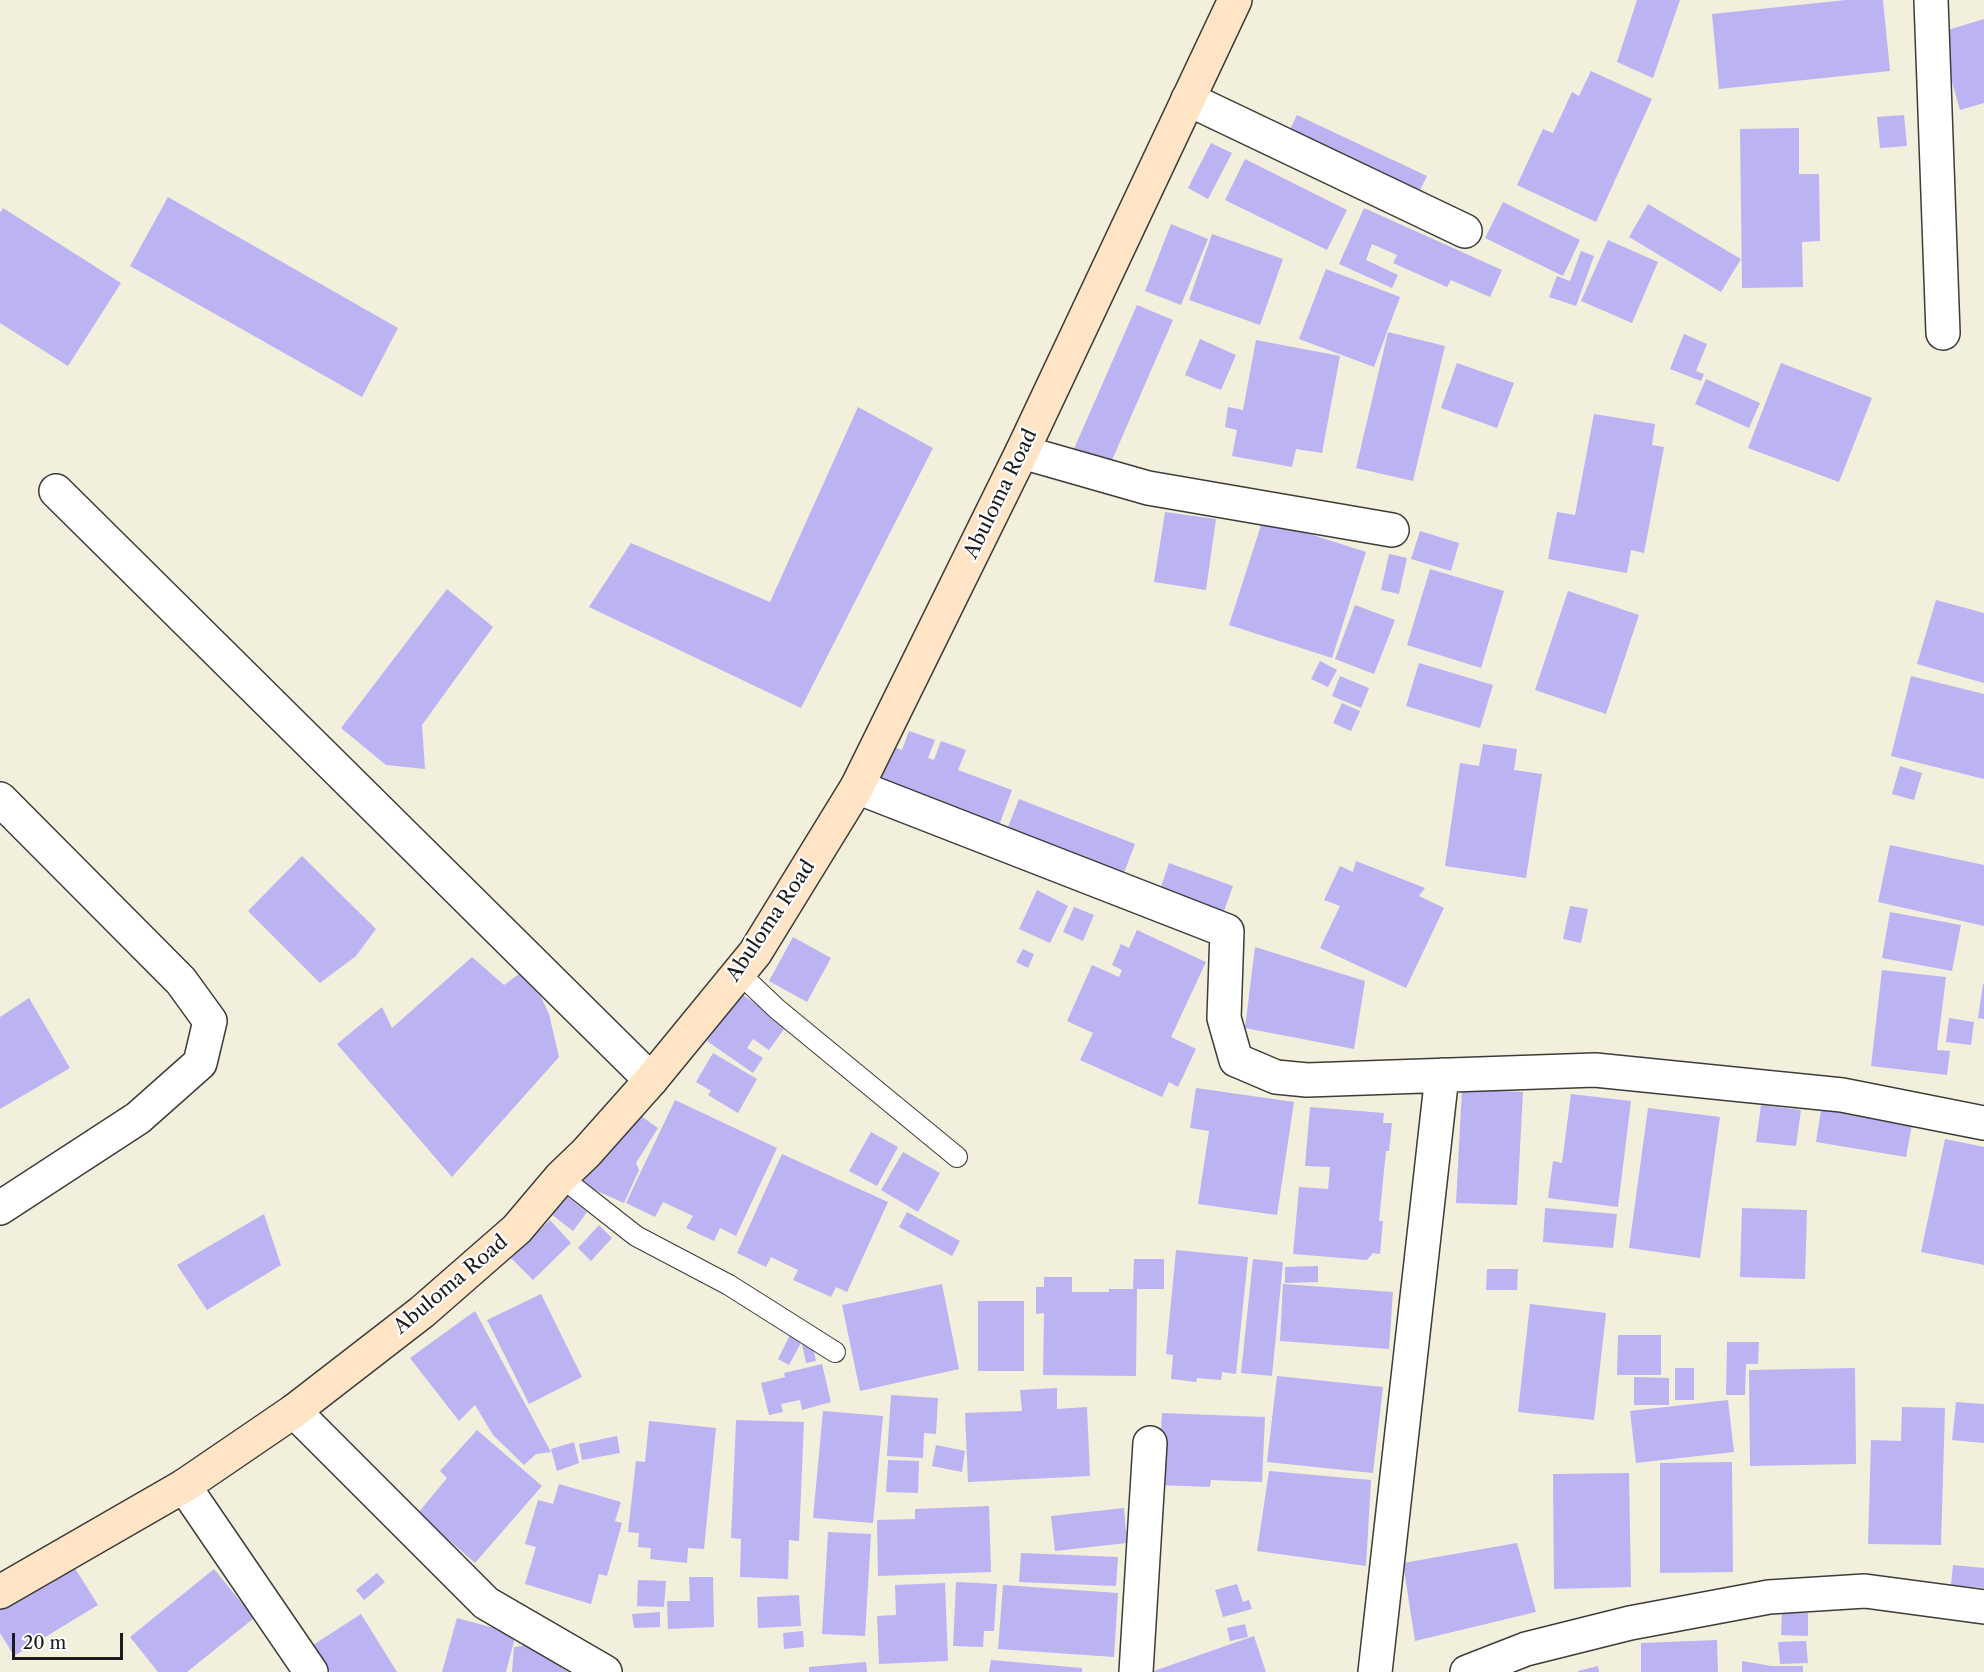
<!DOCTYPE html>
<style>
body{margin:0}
#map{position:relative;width:1984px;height:1672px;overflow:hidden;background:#f3efdd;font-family:"Libre Caslon Text",serif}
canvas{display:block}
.scale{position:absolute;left:12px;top:1633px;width:111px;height:27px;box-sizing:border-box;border:3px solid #1c1c1c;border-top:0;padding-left:8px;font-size:18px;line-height:21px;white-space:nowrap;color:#1c1c1c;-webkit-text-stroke:4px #fff;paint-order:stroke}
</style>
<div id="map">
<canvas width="1984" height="1672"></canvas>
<div class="scale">20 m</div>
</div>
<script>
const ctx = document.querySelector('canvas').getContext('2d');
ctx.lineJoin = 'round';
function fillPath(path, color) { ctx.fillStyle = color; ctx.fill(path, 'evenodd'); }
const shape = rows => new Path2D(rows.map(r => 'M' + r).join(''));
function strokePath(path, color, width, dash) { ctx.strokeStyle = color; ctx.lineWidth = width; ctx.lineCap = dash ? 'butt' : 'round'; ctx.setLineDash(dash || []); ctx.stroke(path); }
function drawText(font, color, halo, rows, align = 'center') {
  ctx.font = font + ' "Libre Caslon Text",serif'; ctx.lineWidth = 4.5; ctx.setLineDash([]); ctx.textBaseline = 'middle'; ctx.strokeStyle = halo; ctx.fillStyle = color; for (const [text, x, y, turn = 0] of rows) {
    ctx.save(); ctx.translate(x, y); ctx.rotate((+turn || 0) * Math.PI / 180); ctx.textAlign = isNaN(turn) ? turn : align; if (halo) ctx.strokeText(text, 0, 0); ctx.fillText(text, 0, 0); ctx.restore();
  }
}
const building = shape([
 [1637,0,1680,0,1653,78,1617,62],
 [1846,0,1883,0,1890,71,1719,89,1712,14],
 [1984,19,1984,103,1960,110,1938,33],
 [1591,71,1652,99,1596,222,1517,185,1543,129,1553,133,1572,92,1579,96],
 [1297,115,1427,176,1416,198,1286,137],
 [1904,115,1907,146,1880,148,1877,117],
 [1799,128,1799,174,1819,174,1820,241,1802,242,1803,287,1742,288,1740,129],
 [1211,143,1232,153,1208,199,1188,188],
 [1245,159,1347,210,1327,250,1225,200],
 [168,197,398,328,362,397,130,266],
 [1503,202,1580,240,1563,276,1485,238],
 [1648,204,1741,259,1721,292,1629,237],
 [3,208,121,283,68,366,0,323,0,213],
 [1364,208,1502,270,1490,297,1451,280,1447,287,1393,263,1397,255,1372,244,1366,260,1398,275,1392,288,1339,264],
 [1171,224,1208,239,1181,305,1145,291],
 [1212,234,1283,259,1260,325,1189,300],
 [1608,240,1658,262,1632,323,1581,301],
 [1581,251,1594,256,1576,306,1549,297,1557,276,1570,281],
 [1326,269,1400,297,1374,367,1299,339],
 [1137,305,1173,320,1109,467,1073,451],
 [1388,332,1445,346,1413,481,1356,468],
 [1684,334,1707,344,1696,371,1704,374,1701,381,1670,369],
 [1200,339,1236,355,1221,390,1185,375],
 [1256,340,1340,356,1322,453,1296,449,1292,467,1232,456,1237,430,1225,427,1228,407,1243,410],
 [1457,363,1514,383,1497,428,1441,408],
 [1781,363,1872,398,1839,482,1748,448],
 [1706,379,1760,403,1749,428,1695,404],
 [858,407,933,448,801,708,589,607,631,543,770,602],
 [1594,414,1655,424,1652,445,1664,447,1644,553,1631,550,1627,573,1548,559,1557,512,1575,515],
 [1165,512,1216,519,1206,590,1154,582],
 [1263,519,1366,552,1332,658,1229,625],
 [1420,531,1459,543,1451,571,1411,559],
 [1389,554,1407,558,1399,594,1381,590],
 [1430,569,1504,591,1481,668,1407,645],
 [447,589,493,627,422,725,425,769,386,765,341,728],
 [1568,591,1639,615,1606,714,1535,690],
 [1936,600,1984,613,1984,683,1917,664],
 [1355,605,1395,620,1374,674,1335,659],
 [1320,661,1337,670,1328,687,1311,679],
 [1419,663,1493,685,1480,728,1406,706],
 [1340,676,1369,688,1361,708,1332,696],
 [1911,676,1984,694,1984,779,1891,756],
 [1342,703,1360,711,1351,731,1333,723],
 [909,731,935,740,928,758,934,760,941,741,966,750,958,770,1012,790,997,831,873,786,888,745,902,750],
 [1483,744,1517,749,1514,770,1542,774,1526,878,1445,866,1460,763,1479,766],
 [1900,766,1922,773,1914,800,1892,794],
 [1019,799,1135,844,1120,883,1004,837],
 [1890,845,1984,865,1984,926,1878,902],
 [302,856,376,929,356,956,320,983,248,911],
 [1356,861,1425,888,1419,896,1444,908,1406,988,1320,948,1340,906,1324,900,1340,866,1353,872],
 [1169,863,1233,886,1220,922,1157,899],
 [1037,890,1068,906,1050,943,1019,929],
 [1570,906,1588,909,1581,943,1563,939],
 [1074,907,1094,915,1083,941,1063,932],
 [1890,912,1961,925,1952,971,1882,958],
 [1137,930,1206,962,1171,1037,1196,1049,1178,1087,1169,1082,1162,1097,1080,1060,1093,1033,1067,1021,1092,965,1119,977,1122,970,1112,965,1121,944,1129,948],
 [793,937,831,958,807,1002,769,981],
 [1255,947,1365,981,1354,1049,1245,1028],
 [1023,949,1034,954,1028,968,1016,962],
 [472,957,504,985,519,974,541,997,549,1014,559,1057,452,1177,337,1044,382,1007,392,1028],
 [1882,970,1946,977,1937,1050,1950,1051,1947,1075,1871,1066],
 [1983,984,1984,984,1984,1019,1978,1018],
 [740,993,787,1025,769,1050,753,1039,747,1048,763,1058,753,1073,707,1041],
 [29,998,70,1068,0,1109,0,1017],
 [1949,1018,1974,1022,1971,1045,1946,1042],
 [713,1053,757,1079,738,1113,708,1095,711,1091,696,1082],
 [1196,1088,1294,1102,1277,1215,1198,1204,1209,1131,1190,1128],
 [1462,1089,1523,1092,1517,1205,1456,1203],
 [1571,1094,1631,1101,1618,1207,1548,1198,1553,1161,1562,1163],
 [675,1100,777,1148,736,1236,720,1228,714,1241,686,1228,693,1216,663,1202,655,1217,626,1203],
 [1822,1104,1913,1119,1906,1157,1816,1142],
 [1761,1105,1801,1110,1796,1146,1756,1142],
 [1310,1107,1384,1113,1383,1123,1392,1123,1389,1151,1386,1151,1379,1221,1383,1221,1380,1254,1373,1253,1367,1260,1293,1254,1299,1187,1328,1189,1330,1167,1305,1166],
 [1648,1108,1720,1117,1700,1258,1629,1248],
 [641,1116,658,1128,636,1163,639,1170,624,1203,579,1183,592,1158],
 [871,1132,898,1147,877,1186,849,1171],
 [1945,1139,1984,1147,1984,1265,1921,1252],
 [903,1152,940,1173,918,1212,881,1190],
 [782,1154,888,1202,847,1292,836,1287,831,1297,793,1280,798,1270,771,1257,766,1267,737,1253],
 [566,1195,587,1212,573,1231,551,1214],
 [1545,1208,1617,1214,1613,1248,1543,1242],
 [1742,1208,1807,1210,1805,1279,1740,1277],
 [907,1212,960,1241,952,1256,899,1227],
 [264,1214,281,1265,207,1310,177,1265],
 [550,1220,571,1243,533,1280,511,1258],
 [599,1225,612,1238,591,1261,578,1248],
 [1176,1250,1248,1257,1236,1374,1222,1372,1221,1380,1197,1378,1196,1382,1171,1379,1173,1355,1166,1354],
 [1134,1259,1164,1259,1164,1289,1137,1289,1136,1376,1043,1375,1044,1313,1036,1314,1036,1287,1044,1287,1044,1277,1072,1277,1072,1292,1109,1292,1109,1289,1133,1289],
 [1253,1259,1283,1262,1272,1376,1241,1373],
 [1318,1266,1318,1282,1285,1283,1285,1267],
 [1487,1269,1518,1269,1517,1290,1486,1290],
 [942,1284,959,1369,860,1391,842,1305],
 [1283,1284,1393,1292,1389,1349,1280,1341],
 [541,1294,582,1377,529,1404,487,1320],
 [978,1301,1024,1301,1024,1371,978,1371],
 [1530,1304,1606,1313,1594,1420,1518,1412],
 [475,1311,551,1452,536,1454,524,1465,493,1435,475,1405,459,1421,410,1358],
 [791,1333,803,1339,789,1365,778,1359],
 [1618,1335,1661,1335,1661,1375,1617,1375],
 [812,1342,816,1361,806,1363,802,1344],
 [1727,1342,1759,1342,1758,1364,1746,1364,1745,1395,1726,1395],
 [822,1364,831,1402,802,1410,800,1400,781,1404,783,1412,769,1415,761,1383,785,1377,784,1373],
 [1675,1368,1694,1368,1694,1400,1675,1400],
 [1855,1368,1856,1464,1750,1466,1749,1370],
 [1277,1376,1383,1387,1373,1473,1267,1462],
 [1634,1377,1669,1378,1669,1405,1634,1405],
 [1057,1388,1057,1409,1087,1407,1090,1476,968,1482,965,1413,1022,1411,1020,1390],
 [891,1395,938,1398,936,1434,924,1433,923,1458,887,1456],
 [1728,1400,1734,1452,1636,1463,1630,1411],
 [1956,1402,1984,1404,1984,1443,1952,1440],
 [1902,1407,1945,1408,1941,1545,1868,1544,1871,1440,1901,1441],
 [823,1411,883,1416,873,1523,813,1518],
 [1162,1413,1265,1417,1262,1482,1211,1480,1210,1487,1158,1485],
 [736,1420,804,1422,799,1541,789,1540,788,1579,740,1577,741,1539,731,1538],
 [649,1421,716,1428,704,1549,688,1548,687,1563,650,1559,651,1548,638,1547,639,1533,628,1532,636,1461,645,1462],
 [477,1430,542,1486,475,1563,418,1513,447,1478,440,1471],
 [617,1436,620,1453,582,1460,579,1444],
 [574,1442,579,1463,557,1471,551,1449],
 [936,1445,965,1451,962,1472,932,1466],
 [888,1460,919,1461,918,1493,886,1492],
 [1732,1462,1733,1572,1660,1573,1660,1463],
 [1269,1471,1371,1480,1366,1566,1257,1551],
 [1629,1473,1631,1587,1554,1589,1553,1474],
 [559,1484,621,1502,615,1521,622,1523,607,1576,599,1574,591,1604,525,1584,536,1547,525,1544,538,1500,553,1504],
 [989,1506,991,1572,878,1576,877,1520,915,1519,915,1509],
 [1124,1508,1127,1543,1055,1551,1051,1516],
 [828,1532,871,1534,865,1636,822,1634],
 [1517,1543,1536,1612,1415,1641,1403,1563],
 [1021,1553,1118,1557,1116,1586,1019,1582],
 [68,1557,98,1605,14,1656,0,1633,0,1598],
 [1953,1565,1984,1568,1984,1588,1951,1585],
 [214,1569,254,1618,187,1672,158,1672,130,1637],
 [377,1573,385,1582,364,1600,356,1590],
 [689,1577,713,1577,714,1627,668,1629,667,1601,690,1601],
 [638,1580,666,1581,664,1607,637,1606],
 [956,1582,997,1584,994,1631,984,1631,983,1647,953,1646],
 [945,1583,948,1661,879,1664,877,1616,896,1615,895,1585],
 [1237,1584,1243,1602,1249,1600,1252,1609,1223,1617,1215,1590],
 [1003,1585,1118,1593,1114,1657,998,1649],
 [799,1595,801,1626,758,1628,757,1597],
 [660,1612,660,1627,634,1628,632,1614],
 [1782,1613,1808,1613,1808,1636,1781,1635],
 [361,1614,397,1672,330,1672,313,1645],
 [457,1618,516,1634,506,1672,442,1672],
 [1245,1624,1248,1637,1230,1641,1227,1628],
 [803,1631,804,1647,784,1649,783,1633],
 [1254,1636,1266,1672,1151,1672],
 [1717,1640,1718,1672,1641,1672,1641,1643],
 [1806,1641,1808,1663,1780,1664,1778,1642],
 [528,1645,568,1672,512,1672,514,1647],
 [991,1660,1082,1668,1082,1672,989,1672],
 [1742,1661,1772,1666,1803,1666,1803,1672,1742,1672],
 [866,1662,867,1672,809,1672,809,1667],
 [1598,1666,1599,1672,1578,1672,1578,1671]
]);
const lane = shape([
 [739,973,777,1009,957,1157],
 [561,1177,636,1236,729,1285,835,1352]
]);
const street = shape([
 [1931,0,1943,333],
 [1188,99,1465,231],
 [1022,452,1148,488,1392,530],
 [56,491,651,1080],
 [857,787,1227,931,1224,1018,1236,1060,1276,1077,1307,1080,1595,1070,1842,1095,1984,1123],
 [0,799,181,981,210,1021,200,1063,138,1118,0,1208],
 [294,1411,486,1603,605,1672],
 [184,1486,311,1672],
 [1136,1672,1150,1443],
 [1375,1672,1442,1075],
 [1467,1672,1526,1649,1630,1623,1769,1597,1865,1591,1984,1607]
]);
const secondary = shape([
 [0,1592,184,1486,294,1411,422,1312,517,1229,561,1177,586,1153,651,1080,755,953,857,787,1022,452,1235,0]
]);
const streetNames = [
 ["Abuloma Road",1001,494,-64],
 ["Abuloma Road",771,921,-56],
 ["Abuloma Road",451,1285,-40]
];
fillPath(building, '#bcb3f3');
strokePath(lane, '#3c3c39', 22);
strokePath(street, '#3c3c39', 36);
strokePath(secondary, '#3c3c39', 36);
strokePath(lane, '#fff', 20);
strokePath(street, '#fff', 33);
strokePath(secondary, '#ffe4c6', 33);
drawText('20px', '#1c1c1c', '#fff', streetNames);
</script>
